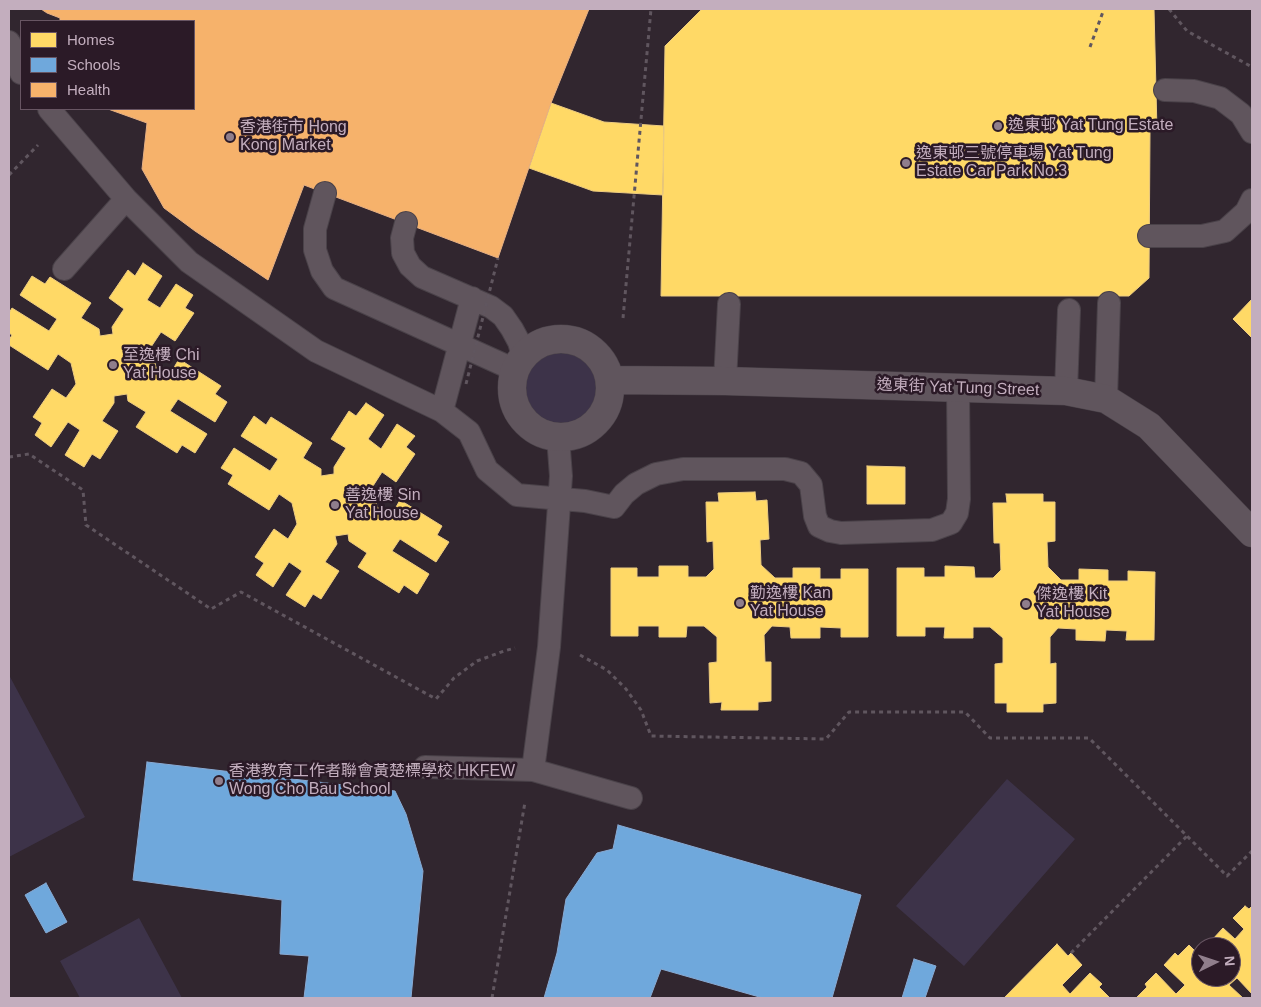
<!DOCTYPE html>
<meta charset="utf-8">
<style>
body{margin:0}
#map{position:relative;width:1261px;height:1007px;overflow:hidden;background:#31262f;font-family:Helvetica,sans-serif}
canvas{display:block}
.frame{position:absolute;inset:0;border:10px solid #c3aebe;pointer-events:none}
.legend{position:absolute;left:20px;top:20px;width:175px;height:90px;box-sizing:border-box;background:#2b1a27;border:1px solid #685563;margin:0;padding:6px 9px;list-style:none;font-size:15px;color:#c3aebe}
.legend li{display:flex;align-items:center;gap:10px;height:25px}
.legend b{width:25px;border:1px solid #685563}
.north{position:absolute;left:1191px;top:937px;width:50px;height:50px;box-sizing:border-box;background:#2b1a27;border:1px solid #685563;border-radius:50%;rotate:86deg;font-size:14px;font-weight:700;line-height:20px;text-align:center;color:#c3aebe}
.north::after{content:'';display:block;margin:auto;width:18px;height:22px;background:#907e8c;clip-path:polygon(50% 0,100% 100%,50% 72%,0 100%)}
</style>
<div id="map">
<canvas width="1261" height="1007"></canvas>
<div class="frame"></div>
<ul class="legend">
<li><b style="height:14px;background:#ffd966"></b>Homes</li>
<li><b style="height:14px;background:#6fa8dc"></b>Schools</li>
<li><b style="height:14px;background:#f6b26b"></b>Health</li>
</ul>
<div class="north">N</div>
</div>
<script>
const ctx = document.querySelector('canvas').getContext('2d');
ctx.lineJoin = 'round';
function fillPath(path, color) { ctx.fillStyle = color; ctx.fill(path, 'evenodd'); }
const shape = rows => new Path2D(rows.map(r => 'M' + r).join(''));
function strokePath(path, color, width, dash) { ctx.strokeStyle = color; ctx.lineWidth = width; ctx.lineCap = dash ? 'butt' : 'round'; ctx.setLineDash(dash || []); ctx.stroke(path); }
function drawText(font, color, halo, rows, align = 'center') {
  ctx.font = font + ' Helvetica,"Noto Sans TC",sans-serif'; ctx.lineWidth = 5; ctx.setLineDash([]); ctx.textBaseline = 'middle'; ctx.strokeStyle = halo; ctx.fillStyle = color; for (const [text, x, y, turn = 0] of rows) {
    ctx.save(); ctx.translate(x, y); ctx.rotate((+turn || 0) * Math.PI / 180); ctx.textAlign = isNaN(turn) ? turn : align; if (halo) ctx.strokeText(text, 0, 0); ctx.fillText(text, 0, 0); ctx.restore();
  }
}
const green = shape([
 '521 389a40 40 0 1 1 80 0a40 40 0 1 1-80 0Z',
 [9,675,85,817,9,857],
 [1007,779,1075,839,964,966,896,906],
 [139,918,182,998,80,998,60,961]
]);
const homes = shape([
 [702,9,1154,9,1157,131,1150,131,1149,278,1129,296,661,296,665,46,702,9],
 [551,103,604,122,664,126,663,195,593,191,529,168,551,103],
 [143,263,162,276,147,300,160,308,176,284,193,295,185,308,194,313,175,341,161,332,151,347,156,367,169,376,179,359,221,386,215,394,227,402,215,422,178,399,170,411,207,434,195,453,182,445,177,453,136,427,146,412,128,401,127,394,114,396,114,403,102,421,118,431,100,459,92,454,84,467,65,455,80,430,68,422,51,447,35,435,42,423,33,417,52,389,66,398,76,384,71,363,58,354,48,370,9,345,9,340,12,335,9,333,9,313,12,308,49,331,57,319,20,295,32,276,45,284,50,277,91,303,81,318,99,329,100,336,113,334,112,327,124,309,109,298,128,270,135,276,143,263],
 [1252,299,1252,338,1233,319,1252,299],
 [366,403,384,415,368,439,381,449,397,424,415,436,406,447,415,454,396,482,382,472,373,486,377,507,391,516,400,500,442,526,437,535,449,542,436,562,400,539,392,551,429,574,417,594,404,585,399,593,358,567,367,553,349,541,348,534,335,536,337,544,325,562,339,571,321,599,313,594,305,607,286,595,302,571,289,562,273,587,256,575,264,563,255,557,274,529,288,539,297,524,292,503,279,494,269,510,228,484,233,475,221,468,234,448,270,471,278,459,241,436,254,416,266,425,271,417,312,443,303,458,321,469,321,476,334,474,334,467,346,448,331,439,349,411,356,416,366,403],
 [867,466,905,467,905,504,867,504,867,466],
 [755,492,756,501,767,500,769,539,760,540,761,565,775,578,793,578,793,568,820,568,820,579,841,579,841,569,868,569,868,637,841,637,841,628,820,627,820,638,791,638,790,627,772,626,764,635,765,662,771,662,771,701,758,702,758,710,721,710,722,702,710,703,709,663,717,662,717,637,704,626,687,626,686,637,659,637,659,626,638,626,638,636,611,636,611,568,637,568,637,577,659,577,659,566,688,566,688,577,706,577,714,569,713,541,707,542,706,502,719,502,718,493,755,492],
 [1006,494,1043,494,1043,502,1055,502,1055,541,1047,542,1048,567,1061,580,1079,580,1079,569,1108,570,1108,581,1128,581,1128,571,1155,572,1154,640,1126,640,1127,631,1106,630,1105,641,1076,640,1076,629,1058,628,1050,637,1050,664,1056,663,1056,703,1043,704,1043,712,1007,712,1007,703,995,703,995,664,1003,663,1003,638,990,627,973,627,973,638,944,638,945,627,925,627,925,636,897,636,897,568,924,568,924,577,945,577,945,566,974,567,975,578,993,578,1001,570,1000,543,994,543,993,503,1007,503,1006,494],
 [1245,906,1249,909,1252,906,1252,994,1237,978,1229,985,1243,998,1136,998,1147,987,1145,984,1156,973,1176,994,1185,985,1164,965,1175,953,1178,956,1189,945,1201,957,1201,977,1231,977,1231,947,1210,947,1214,943,1212,940,1223,928,1235,939,1244,929,1233,918,1245,906],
 [1057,944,1068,956,1071,953,1082,965,1062,985,1070,994,1090,973,1102,984,1099,987,1110,998,1004,998,1057,944]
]);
const schools = shape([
 [147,762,395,791,406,814,423,871,411,998,304,998,309,956,280,954,282,900,133,880,147,762],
 [618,825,861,895,832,998,763,998,661,969,650,998,544,998,557,953,566,899,597,853,613,849,618,825],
 [46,883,67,922,46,933,25,895,46,883],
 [914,959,936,966,925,998,902,998,914,959]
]);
const health = shape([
 [41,9,589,9,551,103,498,258,304,185,268,280,195,231,164,208,142,169,147,123,108,109,194,109,194,21,60,21,60,18,47,13,41,9]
]);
const path = shape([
 [1169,9,1187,31,1252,67],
 [1090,47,1104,9],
 [9,175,38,145],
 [623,318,651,9],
 [9,457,29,454,83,490,86,525,211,609,241,592,436,699,454,678,477,661,504,651,515,648],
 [580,655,607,670,626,689,641,710,651,736,826,739,849,712,965,712,990,738,1089,738,1227,876,1252,851],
 [1071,953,1187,836],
 [492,998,525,802]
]);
const service = shape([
 [9,42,21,73],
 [1165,90,1194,91,1220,98,1241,114,1252,132],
 [49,109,126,199,189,262,316,351,442,411,469,432,487,470,517,495,585,501,614,507,624,494,636,484,656,474,683,469,785,469,801,473,811,485,815,516,819,526,830,531,841,533,932,530,951,523,957,513,959,499,958,388],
 [325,193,315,229,315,250,322,271,334,288,515,370],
 [406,223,402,238,403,253,410,266,422,277,491,307,503,316,512,329,519,342,523,356],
 [1149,236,1202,236,1225,231,1246,212,1252,200],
 [64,269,126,199],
 [725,381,729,304],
 [1066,391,1069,310],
 [1106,399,1109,303],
 [442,411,472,298],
 [425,767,533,770,631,798],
 [533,770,549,647,561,476,558,437]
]);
const minor = shape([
 '512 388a49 49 0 1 1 98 0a49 49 0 1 1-98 0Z',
 [610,380,725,381,1066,391,1106,399,1149,426,1252,533]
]);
const pathBridge = shape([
 [466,384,498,258]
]);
const markers = [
 [998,126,5,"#907e8c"],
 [230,137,5,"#907e8c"],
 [906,163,5,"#907e8c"],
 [113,365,5,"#907e8c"],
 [335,505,5,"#907e8c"],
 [740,603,5,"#907e8c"],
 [1026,604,5,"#907e8c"],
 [219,781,5,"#907e8c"]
];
const poiNames = [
 ["逸東邨 Yat Tung Estate",1008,126],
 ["香港街市 Hong",240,128],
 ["Kong Market",240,146],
 ["逸東邨三號停車場 Yat Tung",916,154],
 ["Estate Car Park No.3",916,172],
 ["至逸樓 Chi",123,356],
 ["Yat House",123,374],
 ["善逸樓 Sin",345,496],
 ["Yat House",345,514],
 ["勤逸樓 Kan",750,594],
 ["Yat House",750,612],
 ["傑逸樓 Kit",1036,595],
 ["Yat House",1036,613],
 ["香港教育工作者聯會黃楚標學校 HKFEW",229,772],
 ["Wong Cho Bau School",229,790]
];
const streetNames = [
 ["逸東街 Yat Tung Street",958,388,2]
];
fillPath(green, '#3d3349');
fillPath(homes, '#ffd966');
strokePath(homes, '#edcc80', 1);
fillPath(schools, '#6fa8dc');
strokePath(schools, '#88aad3', 1);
fillPath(health, '#f6b26b');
strokePath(health, '#e7b184', 1);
strokePath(service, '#4a4249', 24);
strokePath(minor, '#4a4249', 29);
strokePath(path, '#60565f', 3, [4, 4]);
strokePath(service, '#60555d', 22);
strokePath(minor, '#60555d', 28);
strokePath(pathBridge, '#60565f', 3, [4, 4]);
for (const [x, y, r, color] of markers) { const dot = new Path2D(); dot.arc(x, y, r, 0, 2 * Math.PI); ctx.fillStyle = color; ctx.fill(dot); strokePath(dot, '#2b1a27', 2); }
drawText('16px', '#c3aebe', '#2b1a27', poiNames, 'left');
drawText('16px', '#c3aebe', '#2b1a27', streetNames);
</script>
